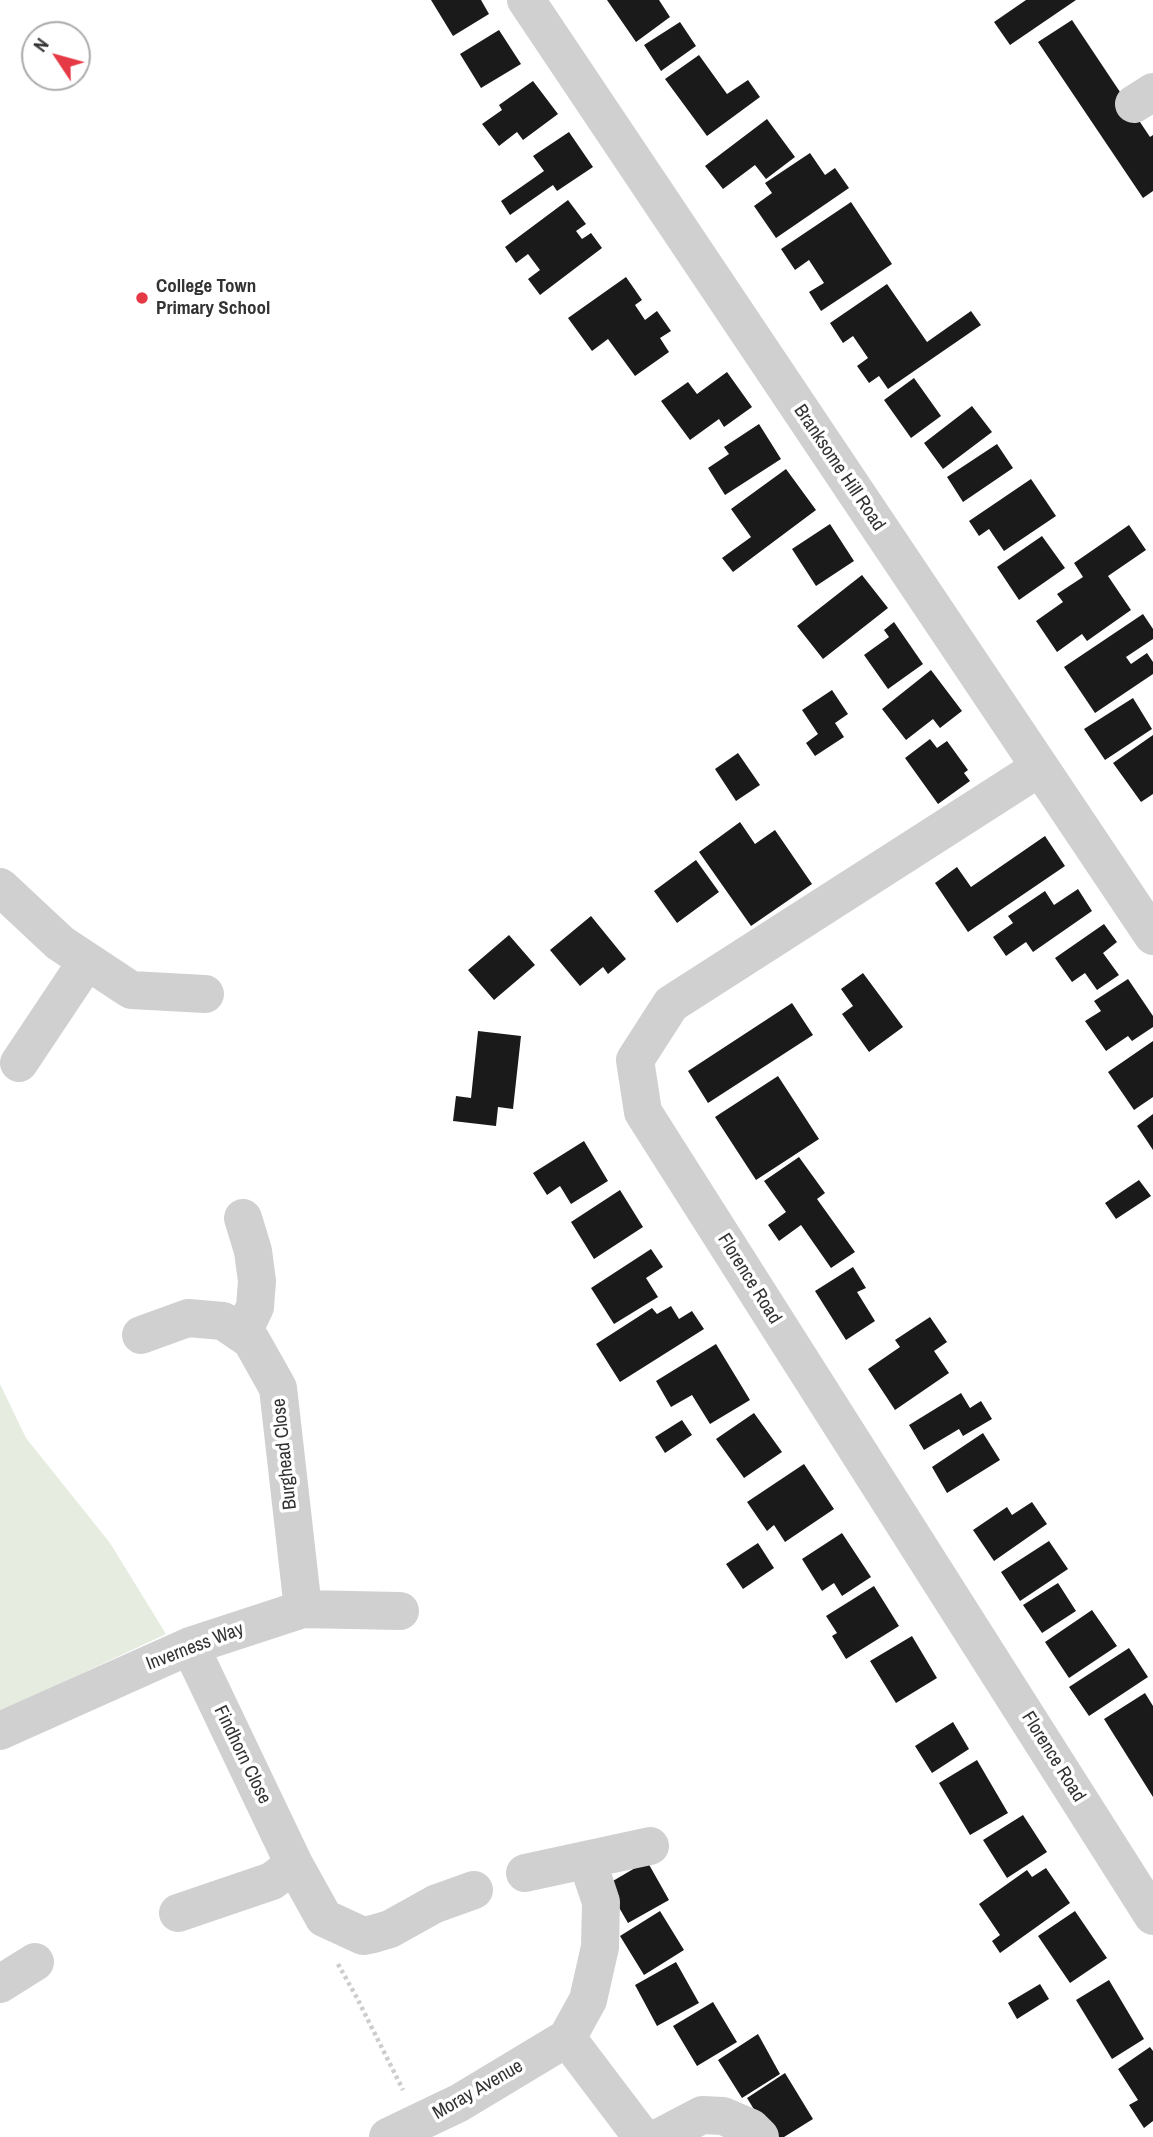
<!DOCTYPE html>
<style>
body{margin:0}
#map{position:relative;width:1153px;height:2137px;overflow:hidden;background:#fff;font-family:"Archivo Narrow",sans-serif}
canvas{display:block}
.north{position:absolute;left:21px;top:21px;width:70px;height:70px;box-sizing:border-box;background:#fff;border:2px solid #adadad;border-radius:50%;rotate:306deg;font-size:19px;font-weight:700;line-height:28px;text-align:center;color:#333}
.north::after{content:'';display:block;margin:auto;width:24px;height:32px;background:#e63946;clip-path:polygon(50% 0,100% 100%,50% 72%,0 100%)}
</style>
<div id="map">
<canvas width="1153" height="2137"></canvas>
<div class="north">N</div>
</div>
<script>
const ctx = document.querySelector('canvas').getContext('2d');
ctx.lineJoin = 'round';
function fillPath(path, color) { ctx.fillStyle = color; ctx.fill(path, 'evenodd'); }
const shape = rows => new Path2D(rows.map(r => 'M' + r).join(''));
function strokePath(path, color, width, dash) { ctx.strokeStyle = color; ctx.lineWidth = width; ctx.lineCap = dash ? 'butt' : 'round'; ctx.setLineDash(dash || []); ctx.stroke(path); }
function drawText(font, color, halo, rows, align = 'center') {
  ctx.font = font + ' "Archivo Narrow",sans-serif'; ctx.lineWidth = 7; ctx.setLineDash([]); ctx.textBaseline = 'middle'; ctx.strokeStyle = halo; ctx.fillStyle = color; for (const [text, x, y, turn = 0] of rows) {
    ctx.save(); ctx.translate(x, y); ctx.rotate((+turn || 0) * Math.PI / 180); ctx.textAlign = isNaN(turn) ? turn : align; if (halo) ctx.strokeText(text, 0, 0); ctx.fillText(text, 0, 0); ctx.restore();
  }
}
const green = shape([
 [0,1384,26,1438,110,1543,166,1634,0,1712]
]);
const building = shape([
 [431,0,481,0,489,14,453,36],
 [607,0,659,0,670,17,636,42],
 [1026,0,1076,0,1010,45,994,22],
 [1072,20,1150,137,1153,135,1153,191,1143,198,1038,42],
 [680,22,696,46,661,71,644,45],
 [499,30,521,64,481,88,460,54],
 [699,55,727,94,748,80,760,97,707,136,665,79],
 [533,81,558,114,523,140,517,132,499,146,482,124,502,110,499,105],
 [767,119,795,157,766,179,755,165,723,189,705,166],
 [569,132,593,167,557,191,553,185,510,215,501,201,544,171,533,156],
 [810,153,825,175,835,168,849,188,776,238,754,206,772,193,765,183],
 [568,200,586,224,576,231,582,239,591,233,602,248,540,295,528,279,540,270,528,254,516,263,505,247],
 [851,202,892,264,821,311,809,292,824,283,809,260,795,270,781,249],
 [626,277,642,300,635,305,645,320,657,311,671,331,660,338,669,352,635,376,608,339,592,351,568,318],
 [887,284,927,342,971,311,981,325,888,389,879,376,869,383,857,366,868,358,853,336,843,343,830,323],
 [727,372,752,407,724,427,719,419,690,440,661,401,688,382,697,394],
 [914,378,941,416,911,438,884,400],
 [972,406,992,432,943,469,924,443],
 [759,424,781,459,725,495,708,468,729,454,724,447],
 [997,444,1013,468,963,502,947,477],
 [786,469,816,510,733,572,722,558,751,537,731,509],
 [1031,479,1056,516,1004,551,989,529,979,536,969,521],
 [830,524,854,561,816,586,792,549],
 [1129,525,1146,550,1108,576,1131,610,1087,641,1082,634,1057,652,1036,621,1063,602,1057,594,1083,577,1074,563],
 [1042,536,1065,568,1019,600,997,567],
 [862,575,888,608,823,659,797,626],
 [1143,614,1153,629,1153,639,1126,657,1131,664,1147,653,1153,662,1153,674,1095,713,1064,667],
 [894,622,923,664,888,689,864,655,889,637,884,630],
 [931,670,962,711,940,728,933,719,906,740,882,709],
 [832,690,848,714,835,723,844,737,815,756,806,743,818,734,802,710],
 [1133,698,1152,729,1105,760,1084,729],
 [1153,735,1153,794,1141,802,1113,763],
 [930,739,937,748,947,741,968,770,964,773,970,781,938,804,905,758],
 [738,753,760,785,736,801,715,769],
 [740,822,755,844,775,830,812,884,751,926,699,852],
 [1045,836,1065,866,968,932,935,883,957,867,971,887],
 [696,860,719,892,677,923,654,891],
 [1078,889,1092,911,1033,952,1026,942,1006,956,993,937,1013,923,1008,916,1045,891,1054,905],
 [591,916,626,959,608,974,603,967,580,986,550,950],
 [1104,924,1117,942,1103,953,1119,975,1097,990,1085,973,1072,982,1055,958],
 [509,935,535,965,494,1000,468,970],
 [863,973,903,1027,869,1052,842,1014,853,1006,841,989],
 [1128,979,1153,1016,1153,1027,1132,1041,1128,1036,1106,1051,1085,1021,1101,1011,1094,1001],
 [792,1003,813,1035,708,1103,688,1071],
 [478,1031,521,1036,513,1109,498,1107,496,1126,453,1121,456,1096,471,1098],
 [1153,1041,1153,1097,1134,1110,1108,1072],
 [778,1076,819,1139,756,1180,715,1117],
 [1153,1114,1153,1150,1137,1126],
 [584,1141,608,1181,571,1204,560,1186,547,1195,533,1173],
 [799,1157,825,1193,817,1199,855,1252,831,1268,801,1225,779,1241,768,1225,786,1212,764,1181],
 [1139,1180,1151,1196,1116,1219,1105,1203],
 [620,1190,643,1227,594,1259,571,1222],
 [651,1249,663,1267,646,1278,658,1297,614,1324,591,1288],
 [853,1267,866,1288,857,1292,875,1321,846,1340,815,1291],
 [671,1306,679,1319,692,1311,704,1329,620,1382,596,1344,652,1308,657,1314],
 [930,1317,947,1342,934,1351,949,1373,895,1410,868,1369,900,1347,895,1340],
 [716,1344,750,1400,710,1424,692,1395,671,1407,656,1381],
 [961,1393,970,1408,981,1401,992,1419,963,1436,959,1429,924,1450,909,1425],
 [754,1413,782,1452,744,1478,716,1439],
 [682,1420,692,1435,665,1453,655,1437],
 [983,1433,1000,1460,947,1493,932,1467],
 [804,1464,834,1509,785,1542,774,1525,767,1531,747,1502],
 [1032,1502,1047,1524,994,1561,973,1530,1007,1507,1012,1515],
 [842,1533,871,1577,842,1596,834,1583,822,1591,802,1559],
 [1049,1541,1068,1569,1020,1601,1001,1572],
 [758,1543,774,1568,743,1589,726,1564],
 [1058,1583,1076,1611,1042,1633,1023,1605],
 [874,1586,899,1626,846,1659,832,1636,837,1633,826,1616],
 [1092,1610,1117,1646,1069,1678,1045,1642],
 [912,1636,937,1678,896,1703,870,1661],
 [1129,1648,1148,1677,1089,1716,1069,1687],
 [1145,1693,1153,1706,1153,1797,1104,1719],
 [953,1722,969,1749,932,1773,915,1746],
 [977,1760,1008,1813,970,1835,939,1783],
 [1023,1815,1047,1852,1007,1878,983,1840],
 [647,1861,669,1900,628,1923,606,1885],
 [1046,1868,1070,1903,1000,1953,992,1941,1000,1935,979,1904,1027,1870,1032,1877],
 [660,1911,684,1950,644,1975,620,1936],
 [1075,1911,1107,1958,1070,1983,1038,1936],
 [676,1962,699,2003,657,2026,635,1985],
 [1109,1980,1144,2039,1112,2059,1076,2000],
 [1040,1984,1049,1999,1017,2019,1008,2003],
 [713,2002,737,2042,697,2066,673,2026],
 [758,2034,780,2074,742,2098,718,2060],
 [1150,2047,1153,2051,1153,2121,1144,2128,1129,2105,1138,2100,1118,2069],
 [785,2073,813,2119,784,2137,771,2137,747,2098]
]);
const path = shape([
 [338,1964,357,1998,403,2090]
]);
const minor = shape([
 [526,0,1153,936],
 [1134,104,1153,92],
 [1039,768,671,1004,635,1060,643,1112,1153,1916],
 [0,887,60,943,131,990,205,994],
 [19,1063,87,961],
 [242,1334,255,1307,257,1281,253,1251,243,1218],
 [141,1335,188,1318,223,1321,251,1340,278,1388,303,1609],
 [190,1646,294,1864,324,1918,363,1936,373,1934,390,1929,435,1904,474,1890],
 [0,1731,190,1646,303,1609,400,1611],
 [525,1873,650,1846],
 [178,1913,272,1881,294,1864],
 [0,1984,35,1962],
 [567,2038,642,2137],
 [388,2137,459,2103,567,2038,588,2000,600,1947,601,1902,587,1860],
 [660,2137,702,2115,723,2116,751,2128,760,2137]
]);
const markers = [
 [142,298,7,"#e63946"]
];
const poiNames = [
 ["College Town",156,287],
 ["Primary School",156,309]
];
const streetNames = [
 ["Branksome Hill Road",839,468,56],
 ["Florence Road",749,1279,58],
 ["Burghead Close",285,1454,-96],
 ["Inverness Way",195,1647,-21],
 ["Findhorn Close",242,1755,64],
 ["Florence Road",1053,1757,58],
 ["Moray Avenue",478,2090,-30]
];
fillPath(green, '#e6ecdf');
fillPath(building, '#1a1a1a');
strokePath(path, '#cdcdcd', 4.5, [3.5, 3.5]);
strokePath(minor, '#d0d0d0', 38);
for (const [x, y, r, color] of markers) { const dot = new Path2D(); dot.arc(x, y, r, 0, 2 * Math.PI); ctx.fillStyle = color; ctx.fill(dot); strokePath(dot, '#fff', 2.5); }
drawText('bold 19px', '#333', '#fff', poiNames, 'left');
drawText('19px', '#333', '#fff', streetNames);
</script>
